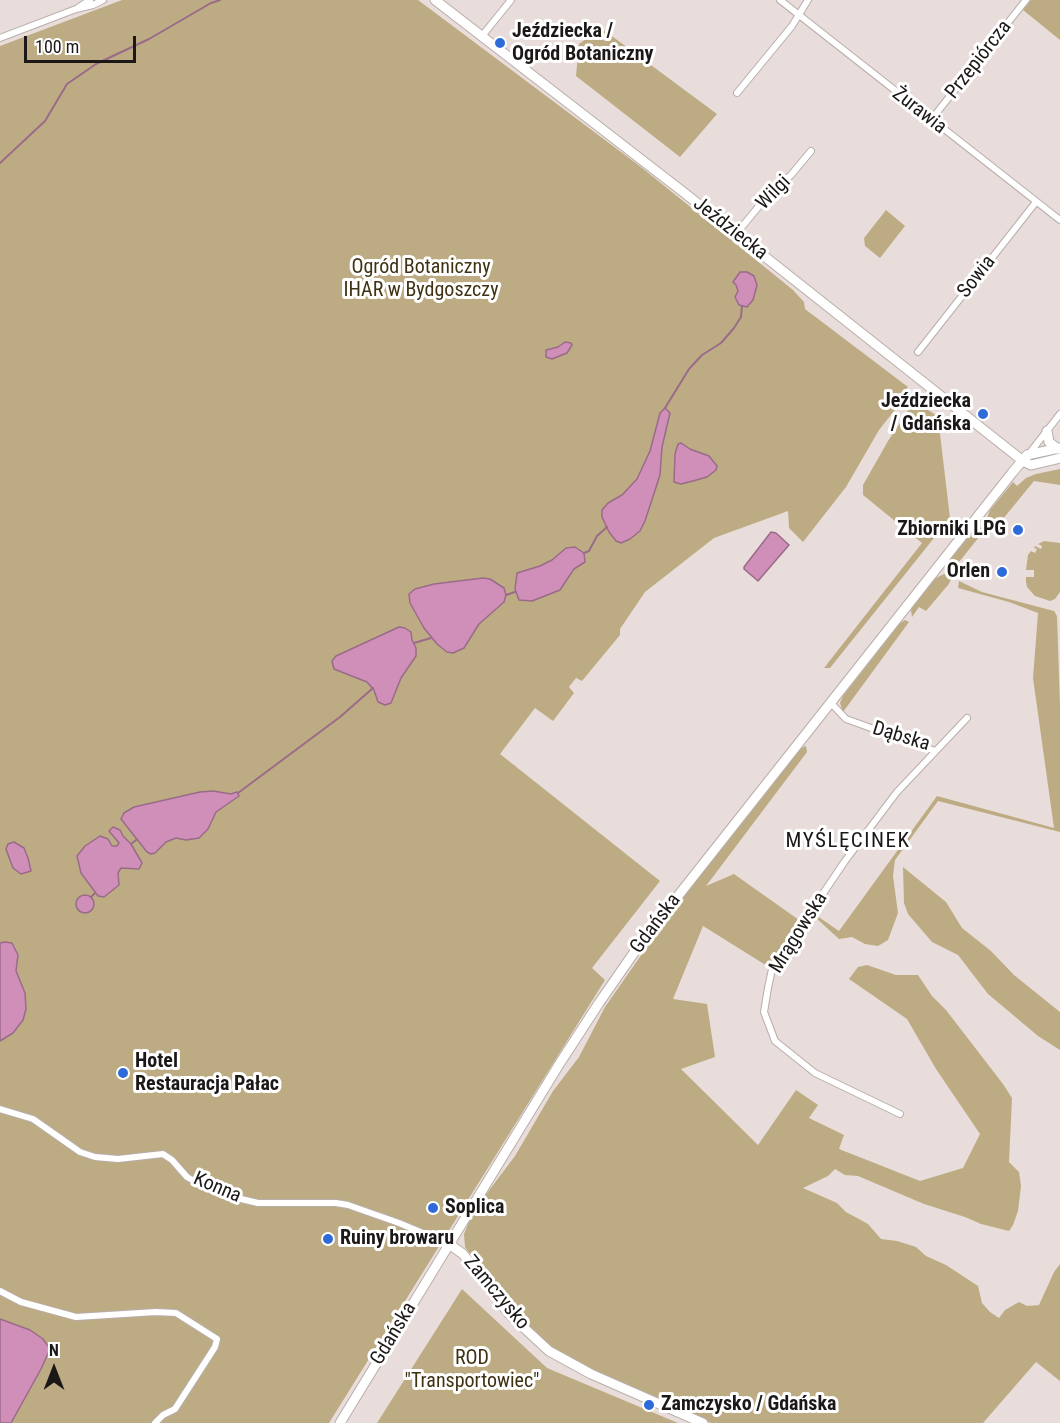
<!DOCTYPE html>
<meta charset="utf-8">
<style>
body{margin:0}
#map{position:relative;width:1060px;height:1423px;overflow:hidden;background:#e8ddda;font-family:"Roboto Condensed",sans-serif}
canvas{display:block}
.north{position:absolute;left:24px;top:1339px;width:60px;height:60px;-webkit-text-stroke:4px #fff;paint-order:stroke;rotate:0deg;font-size:16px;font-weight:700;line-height:24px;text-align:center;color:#1c1818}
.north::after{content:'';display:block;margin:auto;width:21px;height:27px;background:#1c1818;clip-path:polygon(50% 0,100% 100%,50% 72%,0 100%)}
.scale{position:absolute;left:24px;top:36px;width:112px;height:27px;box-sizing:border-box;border:3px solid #1c1818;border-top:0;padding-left:8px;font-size:18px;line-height:21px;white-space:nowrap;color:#1c1818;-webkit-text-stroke:4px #fff;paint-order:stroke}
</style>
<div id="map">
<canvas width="1060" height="1423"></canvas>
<div class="north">N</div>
<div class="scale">100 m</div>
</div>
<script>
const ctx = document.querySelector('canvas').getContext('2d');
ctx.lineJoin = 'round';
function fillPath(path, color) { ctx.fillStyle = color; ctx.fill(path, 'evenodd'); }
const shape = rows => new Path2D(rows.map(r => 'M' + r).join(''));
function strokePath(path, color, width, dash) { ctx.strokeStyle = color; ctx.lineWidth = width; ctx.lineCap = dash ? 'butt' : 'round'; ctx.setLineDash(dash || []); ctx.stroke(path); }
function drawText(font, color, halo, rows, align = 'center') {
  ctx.font = font + ' "Roboto Condensed",sans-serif'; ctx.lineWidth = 6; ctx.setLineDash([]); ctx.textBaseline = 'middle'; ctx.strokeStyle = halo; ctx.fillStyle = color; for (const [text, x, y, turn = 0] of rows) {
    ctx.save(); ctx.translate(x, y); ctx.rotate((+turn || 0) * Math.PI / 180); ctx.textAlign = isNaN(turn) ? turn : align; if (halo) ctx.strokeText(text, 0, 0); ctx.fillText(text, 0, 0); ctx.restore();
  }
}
const green = shape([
 [122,0,418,0,641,167,793,290,804,302,805,309,908,387,905,390,908,393,879,430,846,487,803,542,789,528,788,511,714,538,645,592,620,629,620,635,582,681,576,678,569,687,574,693,553,721,535,708,500,754,660,881,592,968,605,980,329,1423,0,1423,0,46],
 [1031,0,1060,0,1060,40,1023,10],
 [601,28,717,114,680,157,576,76,579,44],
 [886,210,905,226,880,258,865,246,864,238],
 [915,400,938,417,950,518,830,668,824,668,922,543,863,495,863,485,888,441],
 [1060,469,1060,485,1034,481,998,525,994,526,989,524,987,518,990,510,1013,482,1017,486,1026,478,1036,474],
 [977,525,984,529,984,535,979,537,959,562,962,566,960,570,953,570,949,565,949,561],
 [1044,541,1060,543,1060,592,1055,599,1050,601,1035,596,1027,587,1026,582,1026,577,1034,577,1034,570,1026,570,1028,555,1031,551,1035,553,1037,549,1034,548,1035,546,1041,549,1042,546,1038,544],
 [944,574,950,576,951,580,948,585,926,611,919,607,912,617,911,610,915,602,934,579],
 [959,581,982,592,1054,611,1057,616,1060,705,1060,832,938,801,895,860,893,876,898,913,888,940,878,946,865,944,852,937,839,939,815,917,795,942,792,940,772,969,703,926,673,999,707,1004,715,1057,681,1069,758,1145,796,1090,818,1105,809,1118,844,1135,839,1149,920,1181,963,1168,980,1134,936,1069,907,1019,849,979,858,967,867,965,896,975,918,975,932,996,946,1010,1003,1084,1012,1098,1009,1162,1019,1172,1021,1186,1018,1211,1013,1225,1009,1231,981,1224,965,1217,924,1204,858,1176,845,1175,835,1169,828,1176,803,1188,837,1203,846,1212,868,1224,881,1239,897,1241,916,1247,926,1256,946,1265,978,1286,982,1303,990,1312,999,1318,1005,1310,1019,1302,1027,1306,1039,1305,1054,1272,1060,1264,1060,1381,1036,1362,983,1423,711,1423,593,1373,563,1356,538,1337,499,1294,500,1289,484,1273,465,1247,464,1234,470,1219,484,1197,515,1156,553,1091,579,1057,605,1007,683,895,801,748,806,746,807,752,706,886,734,874,799,920,807,909,839,931,937,796,1054,828,1033,678,1038,613,1009,602,958,588],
 [905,620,909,622,843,712,840,703,843,696,899,624],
 [903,867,946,902,962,928,991,951,1014,975,1060,1012,1060,1050,1038,1036,988,994,958,955,932,942,908,914,904,903],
 [462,1289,547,1368,678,1423,377,1423]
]);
const water = shape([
 [740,272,747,272,754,276,757,285,753,300,747,307,739,305,735,297,738,291,736,285,733,282,740,272],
 [565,342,571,343,572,345,567,353,552,359,546,357,546,350,558,347,565,342],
 [665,408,670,413,662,447,660,475,645,521,640,531,630,539,621,543,616,541,609,532,602,517,602,510,608,503,622,495,637,479,650,451,660,413,665,408],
 [681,443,690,449,709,456,717,466,716,470,707,477,693,481,681,484,674,482,675,454,678,444,681,443],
 [771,532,776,533,789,545,758,581,744,569,744,567,771,532],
 [575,547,584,553,585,562,574,569,560,590,532,601,519,600,515,589,517,573,540,566,552,560,566,548,575,547],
 [483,578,490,579,504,588,506,595,504,602,479,624,464,648,453,653,447,652,437,644,424,628,410,603,409,594,415,589,434,584,483,578],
 [399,627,405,628,411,632,412,640,416,648,416,656,401,678,391,703,385,705,378,702,374,690,367,682,334,669,332,661,336,656,399,627],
 [213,791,231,794,237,792,239,796,216,812,208,829,199,838,186,840,176,838,166,842,155,853,151,854,147,852,121,819,124,813,134,807,200,792,213,791],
 [113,827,120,830,123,836,131,844,142,863,139,869,121,868,118,873,119,885,104,897,98,896,81,873,77,856,85,846,100,836,108,839,112,846,117,846,119,843,109,831,113,827],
 [14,842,24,848,28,858,31,871,21,874,13,868,6,849,8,844,14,842],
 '76 904a9 9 0 1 1 18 0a9 9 0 1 1-18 0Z',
 [5,942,12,943,18,955,16,971,25,993,26,1009,23,1020,13,1033,0,1041,0,943,5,942],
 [0,1319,30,1330,43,1339,50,1349,41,1369,11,1423,0,1423,0,1319]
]);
const stream = shape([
 [0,163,45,121,67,84,96,64,149,39,211,3,220,0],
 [665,408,689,369,702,355,721,343,734,328,741,317,742,306],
 [584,553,589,551,597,536,607,527],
 [506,595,515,592],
 [414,643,431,638],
 [238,793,340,717,373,688],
 [131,844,136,840],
 [91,897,95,893]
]);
const street = shape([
 [780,0,1060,220],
 [79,7,90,0],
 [482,36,511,0],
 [0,38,76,9,93,5,103,0],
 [737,93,792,26,808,0],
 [931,120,1026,0],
 [736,234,769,194,791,175,811,151],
 [918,352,1036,202],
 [1028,455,1060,414],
 [830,702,846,719,935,751],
 [0,1109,33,1119,80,1152,95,1157,118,1159,163,1154,172,1160,187,1177,206,1188,224,1195,258,1203,336,1203,348,1205,399,1223,449,1244],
 [900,1114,815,1073,775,1041,764,1012,768,988,772,969,845,861,897,792,967,718],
 [0,1291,21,1302,76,1317,156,1312,176,1313,217,1339,215,1347,175,1409,163,1415,155,1423]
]);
const secondary = shape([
 [435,0,682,191,1023,461,1031,465,1060,458],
 [1047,431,1049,442,1058,449],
 [449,1244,463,1254,509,1314,549,1351,591,1374,703,1423],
 [340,1423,560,1063,599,1003,640,944,1012,473,1027,455,1060,448]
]);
const markers = [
 [500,43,6,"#2e6bd8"],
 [983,414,6,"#2e6bd8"],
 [1018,530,6,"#2e6bd8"],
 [1002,572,6,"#2e6bd8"],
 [123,1073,6,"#2e6bd8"],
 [433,1208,6,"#2e6bd8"],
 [328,1239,6,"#2e6bd8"],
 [649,1405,6,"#2e6bd8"]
];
const poiNames = [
 ["Jeździecka /",512,32],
 ["Ogród Botaniczny",512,55],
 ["Jeździecka",971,402,"right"],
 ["/ Gdańska",971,425,"right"],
 ["Zbiorniki LPG",1006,530,"right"],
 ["Orlen",990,572,"right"],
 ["Hotel",135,1062],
 ["Restauracja Pałac",135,1085],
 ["Soplica",445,1208],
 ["Ruiny browaru",340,1239],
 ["Zamczysko / Gdańska",661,1405]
];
const streetNames = [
 ["Przepiórcza",979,60,-52],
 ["Żurawia",919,111,38],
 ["Wilgi",774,193,-46],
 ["Jeździecka",730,229,38],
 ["Sowia",977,277,-52],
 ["Dąbska",901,737,17],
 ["Gdańska",656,924,-53],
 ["Mrągowska",799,933,-58],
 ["Konna",217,1188,23],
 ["Zamczysko",496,1293,50],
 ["Gdańska",394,1334,-59]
];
const parkNames = [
 ["Ogród Botaniczny",421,268],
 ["IHAR w Bydgoszczy",421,291],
 ["ROD",472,1359],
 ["\"Transportowiec\"",472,1382]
];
const neighbourhoodNames = [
 ["MYŚLĘCINEK",848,842]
];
fillPath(green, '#bdac83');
fillPath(water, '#d08fb9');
strokePath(water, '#9a6b89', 1.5);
strokePath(stream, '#9a6b89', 2);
strokePath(street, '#b8aeab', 8);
strokePath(secondary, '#b8aeab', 11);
strokePath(street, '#fff', 6);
strokePath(secondary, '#fff', 9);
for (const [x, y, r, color] of markers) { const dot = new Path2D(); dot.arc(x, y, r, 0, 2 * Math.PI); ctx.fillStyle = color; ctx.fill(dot); strokePath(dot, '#fff', 2); }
drawText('bold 20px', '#1c1818', '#fff', poiNames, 'left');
drawText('20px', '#1c1818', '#fff', streetNames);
drawText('20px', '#3f3213', '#fff', parkNames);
ctx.letterSpacing = '1.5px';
drawText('21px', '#1c1818', '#fff', neighbourhoodNames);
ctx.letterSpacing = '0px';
</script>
